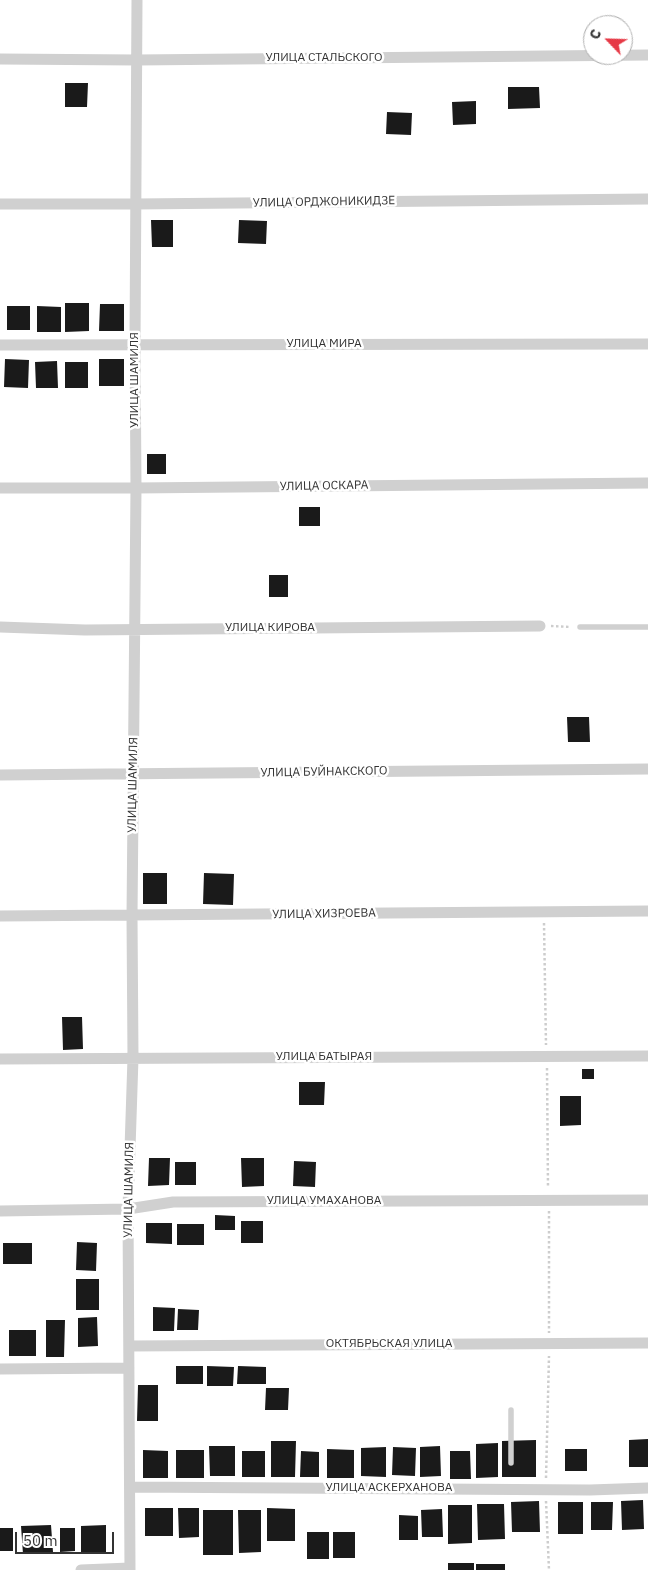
<!DOCTYPE html>
<meta charset="utf-8">
<style>
body{margin:0}
#map{position:relative;width:648px;height:1570px;overflow:hidden;background:#fff;font-family:"IBM Plex Sans",sans-serif}
canvas{display:block}
.north{position:absolute;left:583px;top:15px;width:50px;height:50px;box-sizing:border-box;background:#fff;border:1px solid #adadad;border-radius:50%;rotate:294deg;font-size:14px;font-weight:700;line-height:20px;text-align:center;color:#333}
.north::after{content:'';display:block;margin:auto;width:18px;height:22px;background:#e63946;clip-path:polygon(50% 0,100% 100%,50% 72%,0 100%)}
.scale{position:absolute;left:15px;top:1532px;width:99px;height:22px;box-sizing:border-box;border:2px solid #333;border-top:0;padding-left:6px;font-size:15px;line-height:18px;white-space:nowrap;color:#333;-webkit-text-stroke:4px #fff;paint-order:stroke}
</style>
<div id="map">
<canvas width="648" height="1570"></canvas>
<div class="north">С</div>
<div class="scale">50 m</div>
</div>
<script>
const ctx = document.querySelector('canvas').getContext('2d');
ctx.lineJoin = 'round';
function fillPath(path, color) { ctx.fillStyle = color; ctx.fill(path, 'evenodd'); }
const shape = rows => new Path2D(rows.map(r => 'M' + r).join(''));
function strokePath(path, color, width, dash) { ctx.strokeStyle = color; ctx.lineWidth = width; ctx.lineCap = dash ? 'butt' : 'round'; ctx.setLineDash(dash || []); ctx.stroke(path); }
function drawText(font, color, halo, rows, align = 'center') {
  ctx.font = font + ' "IBM Plex Sans",sans-serif'; ctx.lineWidth = 5; ctx.setLineDash([]); ctx.textBaseline = 'middle'; ctx.strokeStyle = halo; ctx.fillStyle = color; for (const [text, x, y, turn = 0] of rows) {
    ctx.save(); ctx.translate(x, y); ctx.rotate((+turn || 0) * Math.PI / 180); ctx.textAlign = isNaN(turn) ? turn : align; if (halo) ctx.strokeText(text, 0, 0); ctx.fillText(text, 0, 0); ctx.restore();
  }
}
const building = shape([
 [65,83,88,83,87,107,65,107],
 [508,87,539,87,540,108,508,109],
 [476,101,476,124,453,125,452,102],
 [387,112,412,113,411,135,386,134],
 [151,220,173,220,173,247,152,247],
 [239,220,267,221,266,244,238,243],
 [65,303,89,303,89,331,65,332],
 [100,304,124,304,124,331,99,331],
 [7,306,30,306,30,330,7,330],
 [37,306,61,307,61,332,37,332],
 [5,359,29,360,28,388,4,387],
 [99,359,124,359,124,386,99,386],
 [57,361,58,388,36,388,35,362],
 [65,362,88,362,88,388,65,388],
 [147,454,166,454,166,474,147,474],
 [299,507,320,507,320,526,299,526],
 [269,575,288,575,288,597,269,597],
 [567,717,589,717,590,742,568,742],
 [143,873,167,873,167,904,143,904],
 [204,873,234,874,233,905,203,904],
 [62,1017,82,1017,83,1049,63,1050],
 [582,1069,594,1069,594,1079,582,1079],
 [299,1082,325,1082,324,1105,299,1105],
 [560,1096,581,1096,581,1125,560,1126],
 [149,1158,170,1158,169,1185,148,1186],
 [241,1158,264,1158,264,1186,242,1187],
 [294,1161,316,1162,315,1187,293,1186],
 [175,1162,196,1162,196,1185,175,1185],
 [215,1215,235,1216,235,1230,215,1230],
 [241,1221,263,1221,263,1243,241,1243],
 [146,1223,172,1223,172,1244,146,1243],
 [177,1224,204,1224,204,1245,177,1245],
 [77,1242,97,1243,96,1271,76,1270],
 [3,1243,32,1243,32,1264,3,1264],
 [76,1279,99,1279,99,1310,76,1310],
 [153,1307,175,1308,174,1331,153,1331],
 [178,1309,199,1310,198,1330,177,1330],
 [97,1317,98,1346,78,1347,78,1318],
 [46,1320,65,1320,64,1357,46,1357],
 [9,1330,36,1330,36,1356,9,1356],
 [176,1366,203,1366,203,1384,176,1384],
 [207,1366,234,1367,233,1386,207,1386],
 [238,1366,266,1367,266,1384,237,1384],
 [138,1385,158,1385,158,1421,137,1421],
 [266,1388,289,1388,288,1410,265,1410],
 [648,1439,648,1467,629,1467,629,1440],
 [536,1440,536,1477,502,1477,502,1441],
 [271,1441,296,1441,295,1477,271,1477],
 [498,1443,498,1477,476,1478,476,1444],
 [209,1446,235,1446,235,1476,210,1476],
 [440,1446,441,1476,420,1477,420,1447],
 [386,1447,386,1477,361,1476,361,1448],
 [393,1447,416,1448,415,1476,392,1475],
 [327,1449,354,1450,354,1478,327,1478],
 [565,1449,587,1449,587,1471,565,1471],
 [143,1450,168,1451,168,1478,143,1478],
 [176,1450,204,1450,204,1478,176,1478],
 [242,1451,265,1451,265,1477,242,1477],
 [301,1451,319,1452,319,1477,300,1477],
 [450,1451,470,1451,471,1479,450,1479],
 [643,1500,644,1529,622,1530,621,1501],
 [539,1501,540,1532,512,1532,511,1502],
 [558,1502,583,1502,583,1534,558,1534],
 [591,1502,613,1502,612,1530,591,1530],
 [477,1504,504,1504,505,1539,478,1540],
 [448,1505,472,1505,472,1543,448,1544],
 [145,1508,173,1508,173,1536,145,1536],
 [178,1508,199,1508,199,1537,179,1538],
 [267,1508,295,1509,295,1541,267,1541],
 [442,1509,443,1537,422,1537,421,1510],
 [203,1510,233,1510,233,1555,203,1555],
 [238,1510,261,1510,261,1552,239,1553],
 [399,1515,418,1516,418,1540,399,1540],
 [51,1525,53,1552,23,1554,21,1526],
 [106,1525,106,1552,81,1552,81,1526],
 [0,1528,13,1528,13,1551,0,1551],
 [60,1528,75,1528,75,1551,60,1552],
 [307,1532,329,1532,329,1559,307,1559],
 [333,1532,355,1532,355,1558,333,1558],
 [448,1563,474,1563,474,1570,448,1570],
 [476,1564,505,1564,505,1570,476,1570]
]);
const path = shape([
 [551,626,571,627],
 [544,923,546,1045],
 [547,1068,548,1188],
 [549,1211,549,1333],
 [546,1478,549,1356],
 [546,1501,549,1570]
]);
const service = shape([
 [580,627,648,627],
 [511,1463,511,1410]
]);
const minor = shape([
 [0,59,137,60,648,55],
 [0,204,136,204,648,199],
 [0,345,648,344],
 [0,488,136,488,648,483],
 [0,627,85,630,540,626],
 [0,775,648,769],
 [0,916,648,911],
 [0,1059,648,1056],
 [0,1211,128,1209,173,1202,648,1200],
 [129,1346,648,1343],
 [0,1369,129,1368],
 [131,1487,590,1490,648,1488],
 [81,1570,130,1568],
 [130,1570,128,1209,133,1058,132,916,136,488,135,344,137,0]
]);
const streetNames = [
 ["УЛИЦА СТАЛЬСКОГО",324,58],
 ["УЛИЦА ОРДЖОНИКИДЗЕ",324,202,-1],
 ["УЛИЦА МИРА",324,344],
 ["УЛИЦА ШАМИЛЯ",135,380,-90],
 ["УЛИЦА ОСКАРА",324,486,-1],
 ["УЛИЦА КИРОВА",270,628],
 ["УЛИЦА БУЙНАКСКОГО",324,772,-1],
 ["УЛИЦА ШАМИЛЯ",133,785,-89],
 ["УЛИЦА ХИЗРОЕВА",324,914,-1],
 ["УЛИЦА БАТЫРАЯ",324,1057],
 ["УЛИЦА ШАМИЛЯ",129,1190,-89],
 ["УЛИЦА УМАХАНОВА",324,1201],
 ["ОКТЯБРЬСКАЯ УЛИЦА",389,1344],
 ["УЛИЦА АСКЕРХАНОВА",389,1488]
];
fillPath(building, '#1a1a1a');
strokePath(path, '#cdcdcd', 2.5, [2.5, 2.5]);
strokePath(service, '#d0d0d0', 5.5);
strokePath(minor, '#d0d0d0', 11);
drawText('12px', '#333', '#fff', streetNames);
</script>
